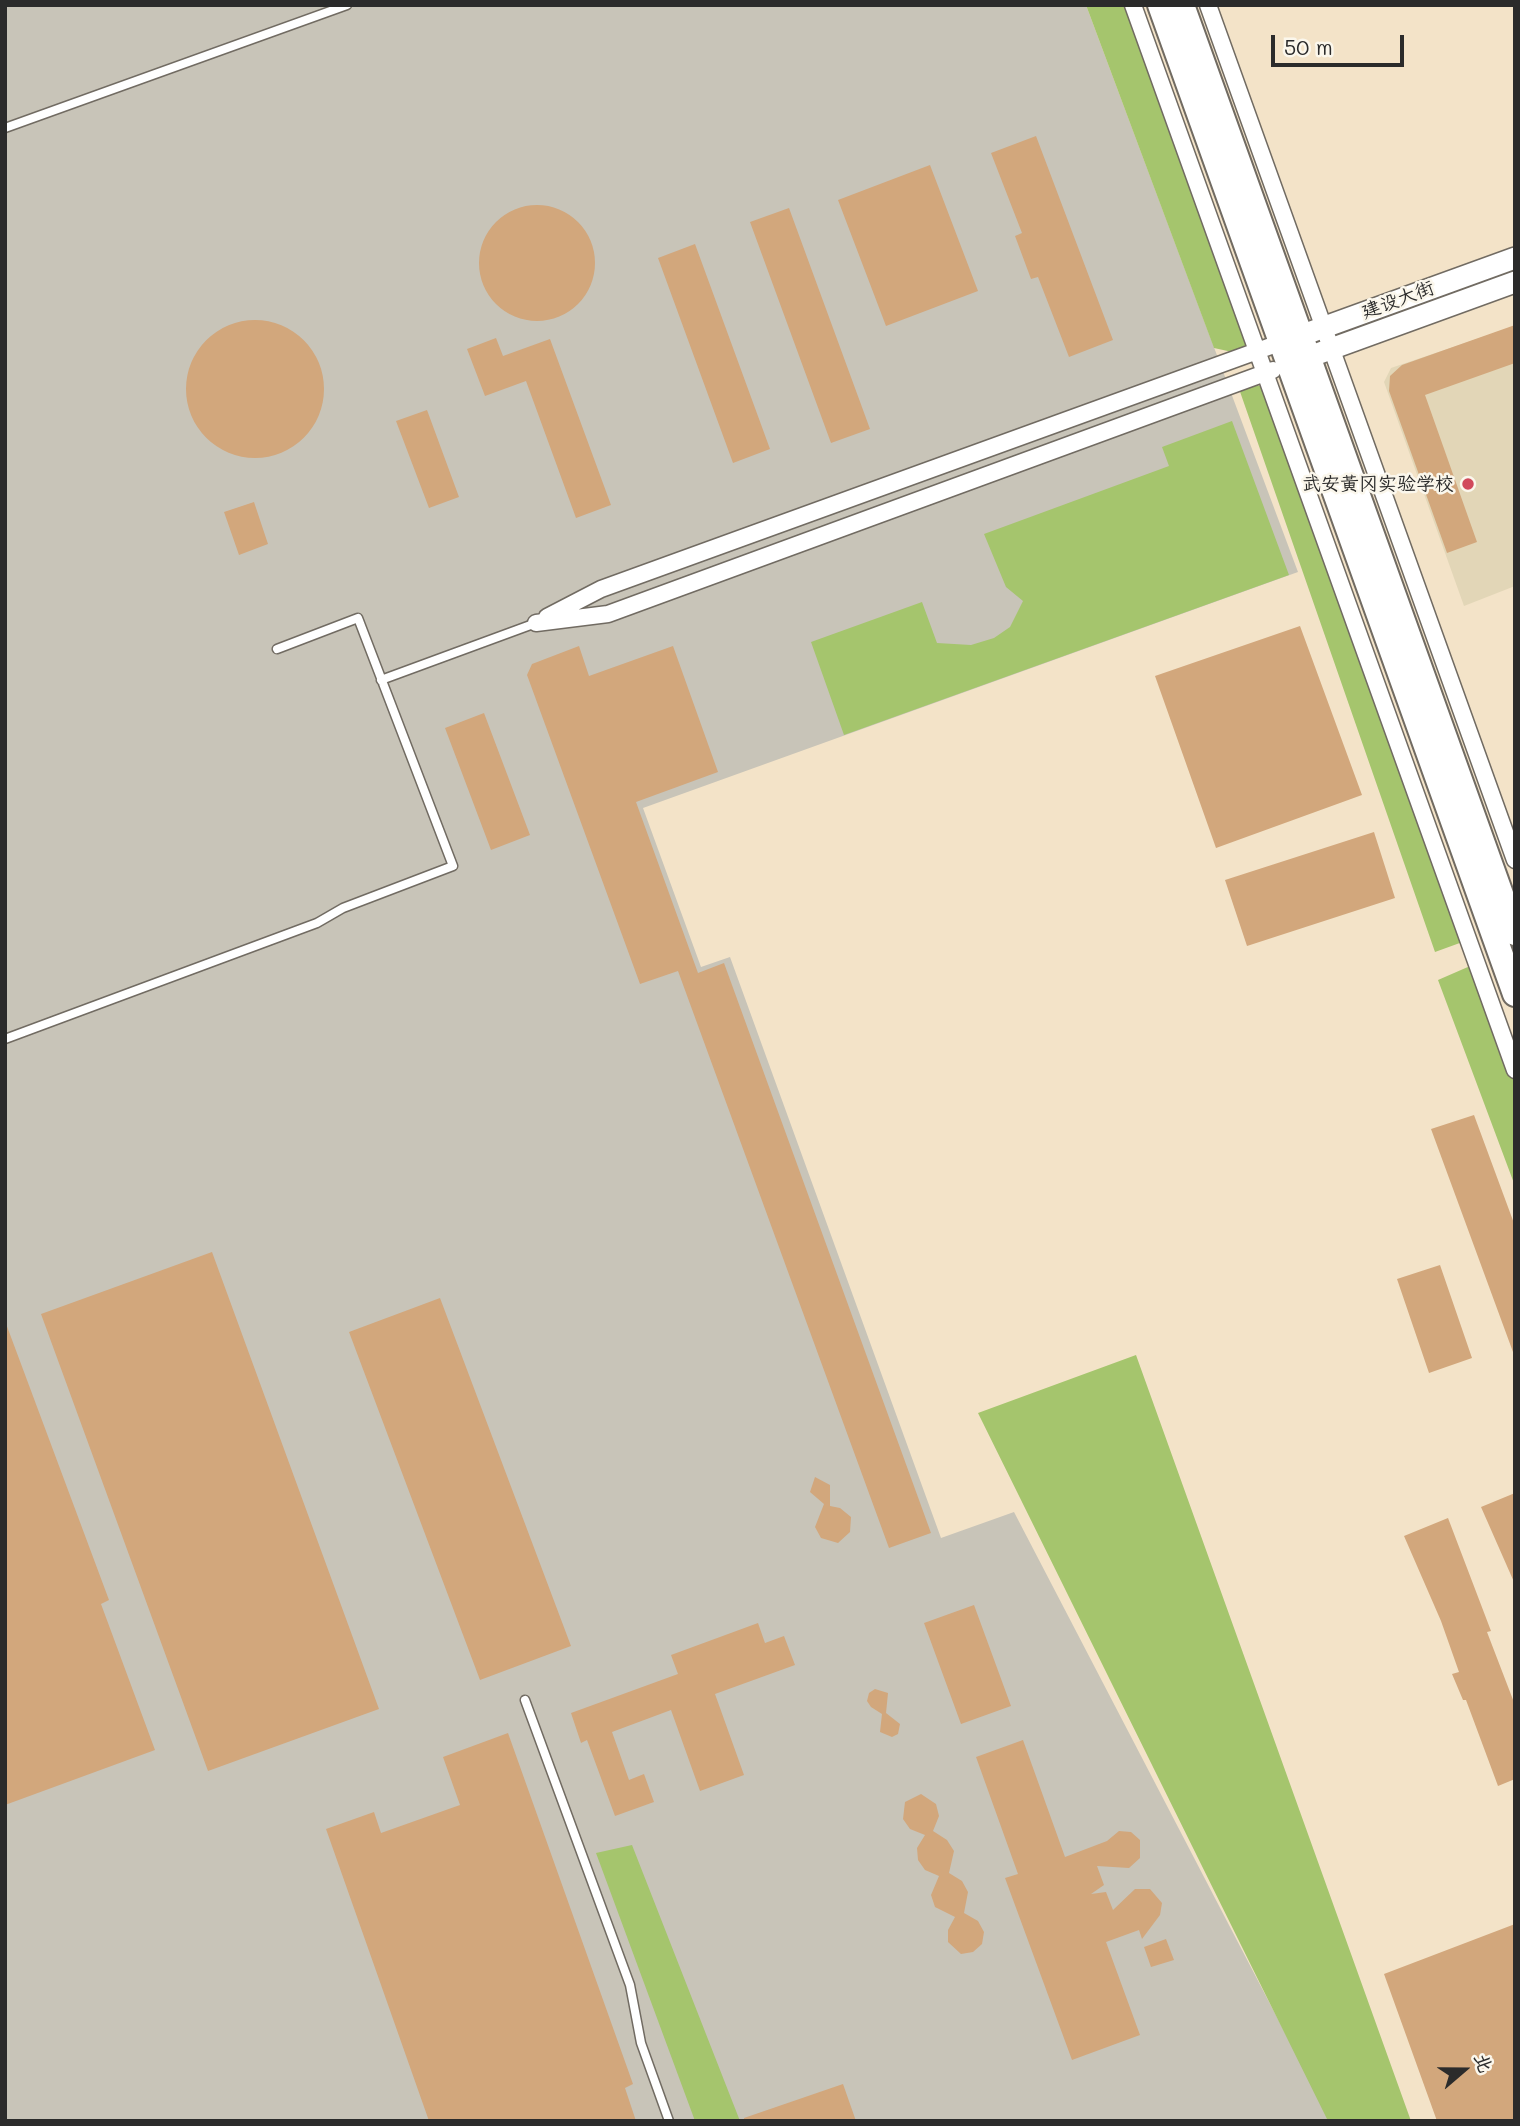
<!DOCTYPE html>
<meta charset="utf-8">
<style>
body{margin:0}
#map{position:relative;width:1520px;height:2126px;overflow:hidden;background:#f3e3c8;font-family:Mali,"LXGW WenKai TC",sans-serif}
canvas{display:block}
.frame{position:absolute;inset:0;border:7px solid #2b2b2b;pointer-events:none}
.north{position:absolute;left:1429px;top:2035px;width:70px;height:70px;-webkit-text-stroke:5px #fbf7ec;paint-order:stroke;rotate:70deg;font-size:19px;font-weight:700;line-height:28px;text-align:center;color:#2b2b2b}
.north::after{content:'';display:block;margin:auto;width:24px;height:32px;background:#2b2b2b;clip-path:polygon(50% 0,100% 100%,50% 72%,0 100%)}
.scale{position:absolute;left:1271px;top:35px;width:133px;height:32px;box-sizing:border-box;border:4px solid #2b2b2b;border-top:0;padding-left:9px;font-size:21px;line-height:24px;white-space:nowrap;color:#2b2b2b;-webkit-text-stroke:5px #fbf7ec;paint-order:stroke}
</style>
<div id="map">
<canvas width="1520" height="2126"></canvas>
<div class="frame"></div>
<div class="north">北</div>
<div class="scale">50 m</div>
</div>
<script>
const ctx = document.querySelector('canvas').getContext('2d');
ctx.lineJoin = 'round';
function fillPath(path, color) { ctx.fillStyle = color; ctx.fill(path, 'evenodd'); }
const shape = rows => new Path2D(rows.map(r => 'M' + r).join(''));
function strokePath(path, color, width, dash) { ctx.strokeStyle = color; ctx.lineWidth = width; ctx.lineCap = dash ? 'butt' : 'round'; ctx.setLineDash(dash || []); ctx.stroke(path); }
function drawText(font, color, halo, rows, align = 'center') {
  ctx.font = font + ' Mali,"LXGW WenKai TC",sans-serif'; ctx.lineWidth = 5; ctx.setLineDash([]); ctx.textBaseline = 'middle'; ctx.strokeStyle = halo; ctx.fillStyle = color; for (const [text, x, y, turn = 0] of rows) {
    ctx.save(); ctx.translate(x, y); ctx.rotate((+turn || 0) * Math.PI / 180); ctx.textAlign = isNaN(turn) ? turn : align; if (halo) ctx.strokeText(text, 0, 0); ctx.fillText(text, 0, 0); ctx.restore();
  }
}
const built = shape([
 [1515,326,1515,586,1464,606,1384,382,1391,368]
]);
const industrial = shape([
 [5,5,1086,5,1298,572,643,808,701,967,730,957,941,1538,1014,1512,1331,2121,5,2121]
]);
const green = shape([
 [1086,5,1130,5,1252,334,1246,355,1214,348],
 [1237,383,1271,387,1468,940,1435,952],
 [1232,421,1289,575,844,735,811,642,922,602,937,643,971,645,994,638,1010,627,1023,601,1006,587,984,534,1169,466,1162,447],
 [1477,963,1515,1069,1515,1186,1438,980],
 [1136,1355,1411,2121,1328,2121,978,1413],
 [632,1845,740,2121,695,2121,596,1853]
]);
const building = shape([
 [1036,136,1113,340,1069,357,1038,277,1031,279,1015,236,1022,233,991,153],
 [930,165,978,291,886,326,838,200],
 '479 263a58 58 0 1 1 116 0a58 58 0 1 1-116 0Z',
 [789,208,870,429,831,443,750,222],
 [695,244,770,449,733,463,658,258],
 '186 389a69 69 0 1 1 138 0a69 69 0 1 1-138 0Z',
 [1515,325,1515,363,1425,395,1477,542,1447,553,1389,391,1390,376,1402,365],
 [496,338,503,356,550,339,611,505,576,518,526,381,485,396,467,349],
 [427,410,459,497,429,508,396,421],
 [254,502,268,544,239,555,224,512],
 [1300,626,1362,795,1216,848,1155,676],
 [579,646,589,676,673,646,718,772,636,802,698,973,724,963,931,1533,889,1548,678,971,640,984,527,675,532,664],
 [484,713,530,835,491,850,445,728],
 [1374,832,1395,898,1247,946,1225,880],
 [1474,1115,1515,1226,1513,1352,1431,1129],
 [212,1252,379,1709,208,1771,41,1314],
 [1440,1265,1472,1358,1429,1373,1397,1279],
 [440,1298,571,1646,480,1680,349,1332],
 [5,1321,109,1600,101,1604,155,1750,5,1805],
 [815,1477,830,1485,830,1506,840,1508,851,1517,850,1532,838,1543,821,1538,815,1527,824,1504,810,1492],
 [1515,1493,1515,1582,1514,1582,1481,1507],
 [1448,1518,1491,1631,1487,1632,1515,1705,1515,1779,1498,1786,1466,1700,1463,1700,1452,1674,1459,1672,1441,1621,1404,1536],
 [974,1605,1011,1706,961,1724,924,1623],
 [758,1623,765,1643,784,1636,795,1665,715,1694,744,1775,700,1791,671,1710,612,1732,629,1780,644,1774,654,1802,615,1816,587,1740,581,1743,571,1713,678,1674,671,1655],
 [875,1689,888,1693,886,1713,900,1724,898,1734,892,1737,880,1732,882,1714,871,1707,867,1701,869,1693],
 [508,1733,633,2084,625,2088,636,2121,429,2121,326,1829,374,1812,381,1833,460,1805,443,1757],
 [1023,1740,1065,1857,1107,1841,1119,1831,1131,1832,1140,1840,1140,1858,1129,1868,1097,1866,1104,1885,1091,1894,1106,1892,1113,1910,1135,1889,1150,1889,1162,1903,1160,1915,1142,1939,1139,1930,1106,1942,1140,2035,1072,2060,1005,1878,1018,1874,976,1757],
 [921,1794,936,1804,939,1816,933,1831,947,1840,954,1851,949,1873,962,1881,968,1892,964,1913,978,1921,984,1932,982,1944,973,1952,961,1954,948,1942,948,1930,955,1917,935,1907,931,1895,939,1876,925,1870,918,1860,917,1848,925,1835,910,1829,903,1819,905,1802],
 [1515,1924,1515,2121,1437,2121,1384,1974],
 [1166,1939,1174,1960,1151,1967,1144,1947],
 [843,2084,856,2121,744,2121,744,2118]
]);
const service = shape([
 [5,128,347,5],
 [381,680,536,623],
 [5,1039,317,923,343,908,453,866,358,618,277,649],
 [525,1700,630,1985,641,2043,669,2121]
]);
const minor = shape([
 [1133,5,1515,1070],
 [1208,5,1515,860],
 [547,617,601,589,1282,342],
 [536,623,608,614,1273,370]
]);
const secondary = shape([
 [1286,341,1515,258],
 [1295,362,1515,282]
]);
const trunk = shape([
 [1160,5,1515,994],
 [1182,5,1515,933]
]);
const markers = [
 [1468,484,7,"#d1495b"]
];
const streetNames = [
 ["建设大街",1398,300,-20]
];
const poiNames = [
 ["武安黄冈实验学校",1454,484]
];
fillPath(built, '#e2d6b7');
fillPath(industrial, '#c8c4b8');
fillPath(green, '#a5c56d');
fillPath(building, '#d2a77c');
strokePath(service, '#716b62', 11);
strokePath(minor, '#716b62', 19);
strokePath(secondary, '#716b62', 24);
strokePath(trunk, '#716b62', 28);
strokePath(service, '#fff', 8);
strokePath(minor, '#fff', 16);
strokePath(secondary, '#fff', 21);
strokePath(trunk, '#fff', 24);
for (const [x, y, r, color] of markers) { const dot = new Path2D(); dot.arc(x, y, r, 0, 2 * Math.PI); ctx.fillStyle = color; ctx.fill(dot); strokePath(dot, '#fbf7ec', 2.5); }
drawText('19px', '#2b2b2b', '#fbf7ec', streetNames);
drawText('19px', '#2b2b2b', '#fbf7ec', poiNames, 'right');
</script>
